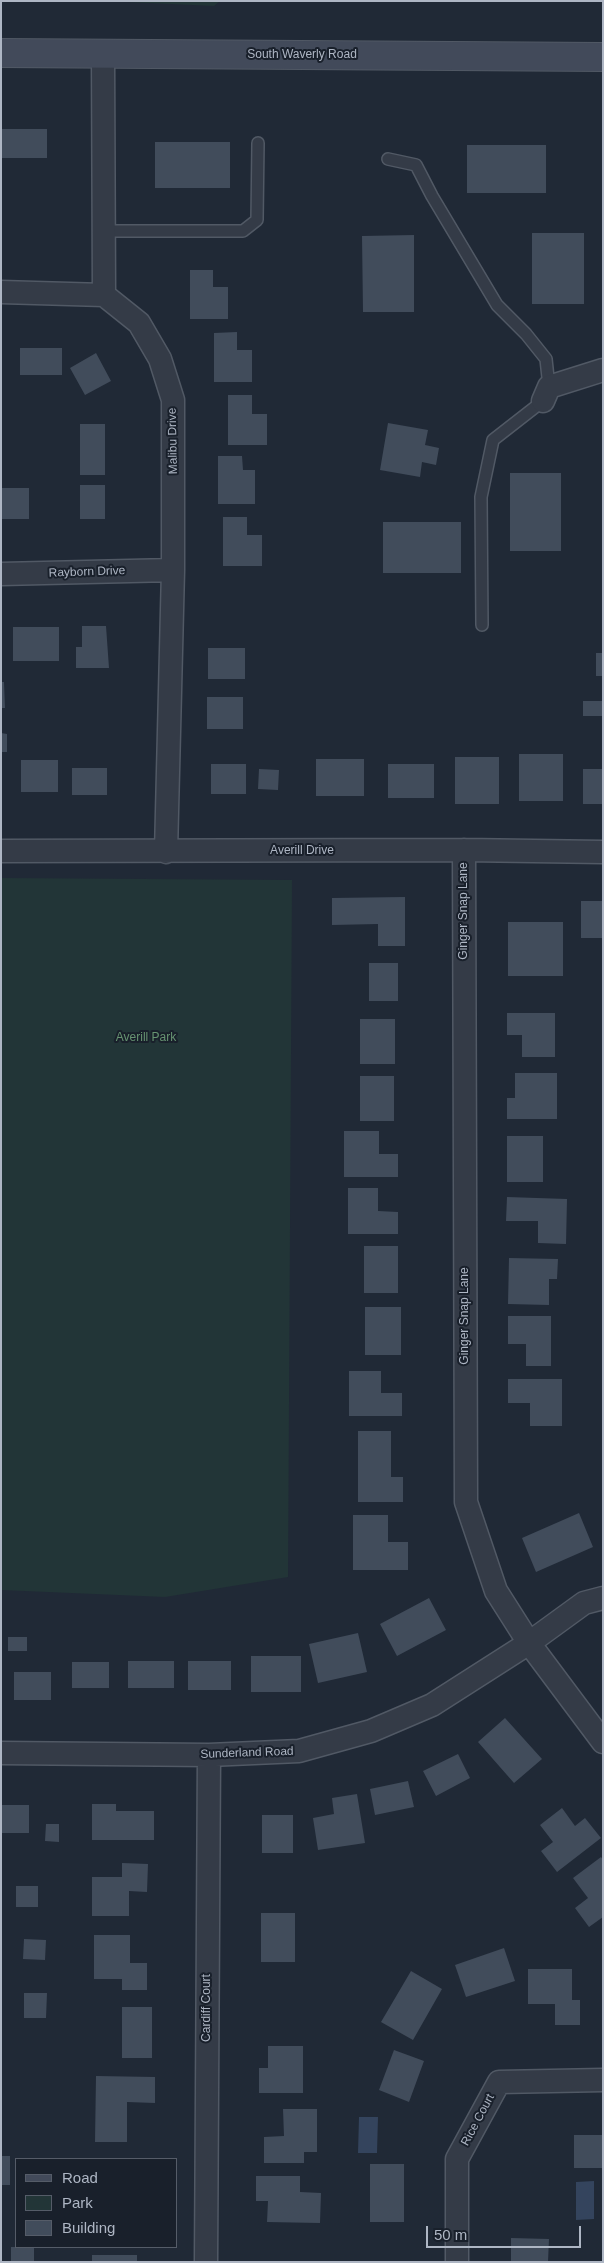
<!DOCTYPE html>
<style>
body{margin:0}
#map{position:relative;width:604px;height:2263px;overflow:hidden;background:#202936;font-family:Arial,sans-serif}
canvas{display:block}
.frame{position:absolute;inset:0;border:2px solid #aeb6c4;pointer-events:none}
.legend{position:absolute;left:15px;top:2158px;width:162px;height:90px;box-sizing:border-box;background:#19202b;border:1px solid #555c68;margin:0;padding:6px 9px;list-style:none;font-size:15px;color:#aeb6c4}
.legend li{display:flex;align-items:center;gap:10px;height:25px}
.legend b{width:25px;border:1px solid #555c68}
.scale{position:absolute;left:426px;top:2226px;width:155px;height:22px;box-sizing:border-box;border:2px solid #aeb6c4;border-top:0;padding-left:6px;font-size:15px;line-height:18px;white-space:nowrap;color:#aeb6c4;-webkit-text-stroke:4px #19202b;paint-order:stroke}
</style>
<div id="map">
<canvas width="604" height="2263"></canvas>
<div class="frame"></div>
<ul class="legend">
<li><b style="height:6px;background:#424a5a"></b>Road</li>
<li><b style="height:14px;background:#223537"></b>Park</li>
<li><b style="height:14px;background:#414c5b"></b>Building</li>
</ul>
<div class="scale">50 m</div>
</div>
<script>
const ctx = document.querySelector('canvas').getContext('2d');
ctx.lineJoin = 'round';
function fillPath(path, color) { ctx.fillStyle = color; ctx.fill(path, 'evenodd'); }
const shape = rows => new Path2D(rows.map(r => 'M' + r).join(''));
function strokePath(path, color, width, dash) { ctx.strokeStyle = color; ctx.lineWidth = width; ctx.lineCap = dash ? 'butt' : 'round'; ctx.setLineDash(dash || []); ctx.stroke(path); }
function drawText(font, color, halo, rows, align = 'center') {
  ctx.font = font + ' Arial,sans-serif'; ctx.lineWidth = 4; ctx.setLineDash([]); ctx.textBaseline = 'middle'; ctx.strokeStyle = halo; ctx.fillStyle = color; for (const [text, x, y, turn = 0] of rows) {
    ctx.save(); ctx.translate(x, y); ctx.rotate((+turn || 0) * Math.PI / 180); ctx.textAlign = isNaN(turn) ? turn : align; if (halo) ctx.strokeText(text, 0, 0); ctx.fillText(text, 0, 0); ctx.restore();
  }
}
const green = shape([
 [106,1,220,1,214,6],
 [1,878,292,880,288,1577,165,1597,1,1590]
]);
const water = shape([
 [359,2117,378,2117,377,2153,358,2153],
 [594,2181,594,2219,576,2220,576,2182]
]);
const building = shape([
 [1,129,47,129,47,158,1,158],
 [155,142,230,142,230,188,155,188],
 [467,145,546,145,546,193,467,193],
 [532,233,584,233,584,304,532,304],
 [414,235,414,312,363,312,362,236],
 [190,270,213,270,213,287,228,287,228,319,190,319],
 [237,332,237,350,252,350,252,382,214,382,214,333],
 [20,348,62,348,62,375,20,375],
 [96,353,111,381,85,395,70,368],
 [228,395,252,395,252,414,267,414,267,445,228,445],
 [388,423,428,430,425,445,439,448,436,465,422,462,420,477,380,470],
 [80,424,105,424,105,475,80,475],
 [218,456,242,456,243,470,255,470,255,504,218,504],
 [510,473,561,473,561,551,510,551],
 [80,485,105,485,105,519,80,519],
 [1,488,29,488,29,519,1,519],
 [223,517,247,517,247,535,262,535,262,566,223,566],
 [383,522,461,522,461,573,383,573],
 [82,626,106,626,109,668,76,668,76,647,82,647],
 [13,627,59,627,59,661,13,661],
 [208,648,245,648,245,679,208,679],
 [596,653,603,653,603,676,596,676],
 [1,682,4,682,5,708,1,708],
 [207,697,243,697,243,729,207,729],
 [583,701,603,701,603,716,583,716],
 [1,733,7,734,7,752,1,752],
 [519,754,563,754,563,801,519,801],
 [455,757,499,757,499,804,455,804],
 [316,759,364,759,364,796,316,796],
 [21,760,58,760,58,792,21,792],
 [211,764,246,764,246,794,211,794],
 [388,764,434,764,434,798,388,798],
 [72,768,107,768,107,795,72,795],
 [259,769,279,770,278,790,258,789],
 [583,769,603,769,603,804,583,804],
 [405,897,405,946,378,946,378,924,332,925,332,898],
 [581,901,603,901,603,938,581,938],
 [508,922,563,922,563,976,508,976],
 [369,963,398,963,398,1001,369,1001],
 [507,1013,555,1013,555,1057,522,1057,522,1035,507,1035],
 [360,1019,395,1019,395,1064,360,1064],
 [515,1073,557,1073,557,1119,507,1119,507,1098,515,1098],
 [360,1076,394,1076,394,1121,360,1121],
 [344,1131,379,1131,379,1154,398,1154,398,1177,344,1177],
 [507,1136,543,1136,543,1182,507,1182],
 [348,1188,378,1188,378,1211,398,1212,398,1234,348,1234],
 [507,1197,567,1199,566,1244,538,1243,538,1221,506,1221],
 [364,1246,398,1246,398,1293,364,1293],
 [509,1258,558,1259,557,1279,549,1279,549,1305,508,1304],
 [365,1307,401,1307,401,1355,365,1355],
 [508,1316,551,1316,551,1366,526,1366,526,1344,508,1344],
 [349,1371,381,1371,381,1393,402,1393,402,1416,349,1416],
 [508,1379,562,1379,562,1426,530,1426,530,1403,508,1403],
 [358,1431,391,1431,391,1477,403,1477,403,1502,358,1502],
 [579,1513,593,1547,536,1572,522,1538],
 [353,1515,388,1515,388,1542,408,1542,408,1570,353,1570],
 [429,1598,446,1630,397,1656,380,1624],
 [358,1633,367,1672,318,1683,309,1644],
 [8,1637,27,1637,27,1651,8,1651],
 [251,1656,301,1656,301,1692,251,1692],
 [128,1661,174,1661,174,1688,128,1688],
 [188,1661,231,1661,231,1690,188,1690],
 [72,1662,109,1662,109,1688,72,1688],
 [14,1672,51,1672,51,1700,14,1700],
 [505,1718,542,1759,514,1783,478,1742],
 [458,1754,470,1778,436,1796,423,1771],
 [408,1781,414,1807,375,1815,370,1789],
 [357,1794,365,1843,318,1850,313,1818,334,1814,332,1798],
 [92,1804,116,1804,116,1811,154,1811,154,1840,92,1840],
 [1,1805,29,1805,29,1833,1,1833],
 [562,1808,575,1826,585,1818,601,1838,557,1872,541,1851,553,1842,540,1825],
 [262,1815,293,1815,293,1853,262,1853],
 [46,1824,59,1824,59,1842,45,1841],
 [601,1857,603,1860,603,1917,589,1927,575,1908,588,1898,573,1878],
 [122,1863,148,1864,147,1892,129,1891,129,1916,92,1916,92,1877,122,1877],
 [16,1886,38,1886,38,1907,16,1907],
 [261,1913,295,1913,295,1962,261,1962],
 [94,1935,130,1935,130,1963,147,1963,147,1990,122,1990,122,1979,94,1979],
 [24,1939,46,1940,45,1960,23,1959],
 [504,1948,515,1981,466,1997,455,1965],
 [528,1969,572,1969,572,2000,580,2000,580,2025,555,2025,555,2004,528,2004],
 [411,1971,442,1989,413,2040,381,2022],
 [24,1993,47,1993,46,2018,24,2018],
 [122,2007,152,2007,152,2058,122,2058],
 [268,2046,303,2046,303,2093,259,2093,259,2068,268,2068],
 [394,2050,424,2061,409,2102,379,2090],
 [96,2076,155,2077,155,2103,127,2102,127,2142,95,2142],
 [283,2109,317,2109,317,2152,304,2152,304,2163,264,2163,264,2137,284,2136],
 [574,2135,603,2135,603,2168,574,2168],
 [1,2156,10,2156,10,2185,1,2185],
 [370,2164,404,2164,404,2222,370,2222],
 [256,2176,300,2176,300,2192,321,2193,320,2223,267,2222,268,2201,256,2201],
 [511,2238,549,2239,548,2262,511,2262],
 [11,2247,34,2247,34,2262,11,2262],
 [92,2255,137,2255,137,2262,92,2262]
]);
const lane = shape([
 [388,159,416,165,432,196,497,305,526,334,546,359,549,387],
 [104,231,243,231,257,220,258,143],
 [482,625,481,497,493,440,543,401]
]);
const street = shape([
 [103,54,104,295,139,323,160,359,173,400,173,570,166,852],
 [1,292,104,295],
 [543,401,549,387,603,370],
 [1,574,173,570],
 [464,850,466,1502,496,1591,529,1643,603,1742],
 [1,851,464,850,603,852],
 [1,1753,209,1755,299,1751,371,1731,432,1705,529,1643,584,1603,603,1598],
 [206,2262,209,1755],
 [457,2262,457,2159,499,2082,603,2080]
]);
const secondary = shape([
 [1,53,603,57]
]);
const streetNames = [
 ["South Waverly Road",302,55],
 ["Malibu Drive",173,441,-91],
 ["Rayborn Drive",87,572,-2],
 ["Averill Drive",302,851],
 ["Ginger Snap Lane",464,911,-90],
 ["Ginger Snap Lane",465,1316,-90],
 ["Sunderland Road",247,1753,-2],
 ["Cardiff Court",207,2008,-90],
 ["Rice Court",478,2120,-62]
];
const parkNames = [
 ["Averill Park",146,1038]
];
fillPath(green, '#223537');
fillPath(water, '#34445d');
fillPath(building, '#414c5b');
strokePath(lane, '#515965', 14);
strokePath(street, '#515965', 25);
strokePath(secondary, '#515965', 30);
strokePath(lane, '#343b47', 11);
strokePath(street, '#343b47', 22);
strokePath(secondary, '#424a5a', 28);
drawText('12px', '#aeb6c4', '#19202b', streetNames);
drawText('12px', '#669371', '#19202b', parkNames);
</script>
